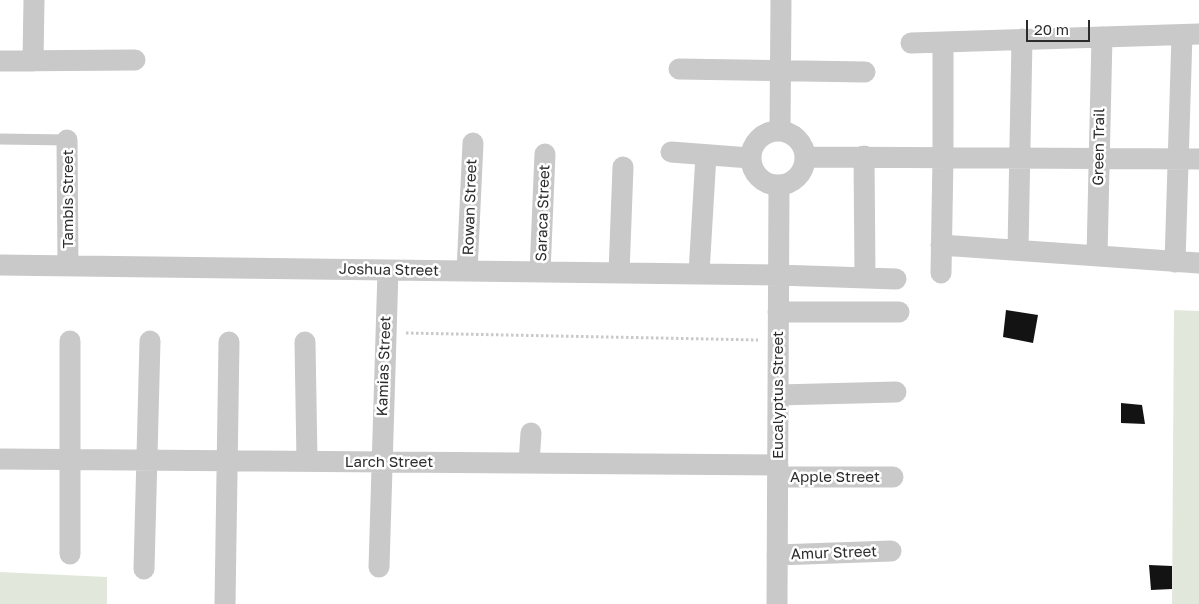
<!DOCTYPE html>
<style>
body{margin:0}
#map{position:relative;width:1199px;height:604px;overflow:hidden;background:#fff;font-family:"Golos Text",sans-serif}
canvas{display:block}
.scale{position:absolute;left:1026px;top:20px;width:64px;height:22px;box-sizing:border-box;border:2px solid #2c2c2c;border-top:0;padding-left:6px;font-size:15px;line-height:18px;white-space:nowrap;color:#2c2c2c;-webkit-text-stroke:4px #fff;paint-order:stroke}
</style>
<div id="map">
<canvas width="1199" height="604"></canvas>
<div class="scale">20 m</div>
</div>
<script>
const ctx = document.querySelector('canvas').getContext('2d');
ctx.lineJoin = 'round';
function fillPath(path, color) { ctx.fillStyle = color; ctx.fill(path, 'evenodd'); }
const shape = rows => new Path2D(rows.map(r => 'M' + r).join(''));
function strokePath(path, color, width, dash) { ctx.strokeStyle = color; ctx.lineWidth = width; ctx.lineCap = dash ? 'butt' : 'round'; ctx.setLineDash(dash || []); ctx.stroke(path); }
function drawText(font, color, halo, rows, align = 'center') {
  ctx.font = font + ' "Golos Text",sans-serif'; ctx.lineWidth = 5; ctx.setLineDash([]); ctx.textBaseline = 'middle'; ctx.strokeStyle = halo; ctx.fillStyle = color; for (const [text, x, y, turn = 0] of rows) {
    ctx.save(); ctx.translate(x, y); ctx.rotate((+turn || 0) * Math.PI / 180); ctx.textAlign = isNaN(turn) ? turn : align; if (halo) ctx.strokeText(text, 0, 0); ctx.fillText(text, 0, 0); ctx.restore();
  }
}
const green = shape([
 [1174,310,1199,311,1199,604,1172,604],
 [0,572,107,577,107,604,0,604]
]);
const building = shape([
 [1006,310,1038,315,1033,343,1003,337],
 [1121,403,1142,405,1145,424,1121,423],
 [1149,565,1172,566,1172,589,1151,590]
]);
const path = shape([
 [406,333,758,340]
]);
const lane = shape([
 [0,139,67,140]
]);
const street = shape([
 [911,43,1199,34],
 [0,61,135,60],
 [33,61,34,0],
 [679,69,865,72],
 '751 158a27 27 0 1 1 54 0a27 27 0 1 1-54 0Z',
 [780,131,781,0],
 [67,140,68,266],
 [671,152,750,158],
 [864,156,865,276],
 [805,157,1199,159],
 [941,245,1199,263],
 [1018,250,1022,39],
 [1097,256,1102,37],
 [1175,262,1182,35],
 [0,265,778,275,896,279],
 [467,271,473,143],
 [540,272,545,154],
 [619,273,623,167],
 [699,273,706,155],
 [941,273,943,157,943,42],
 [778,312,899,312],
 [305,342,307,461],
 [778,395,896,392],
 [0,459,778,465],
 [529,463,531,433],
 [778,477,893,477],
 [70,554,70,341],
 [777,555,891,551],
 [379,567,388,270],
 [144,569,150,341],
 [225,604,229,342],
 [777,604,779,185]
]);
const streetNames = [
 ["Green Trail",1099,147,-89],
 ["Tambis Street",68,199,-90],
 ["Rowan Street",470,207,-88],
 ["Saraca Street",543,213,-88],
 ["Joshua Street",389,270,1],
 ["Kamias Street",384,366,-88],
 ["Eucalyptus Street",778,395,-90],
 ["Larch Street",389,462],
 ["Apple Street",835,477],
 ["Amur Street",834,553,-2]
];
fillPath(green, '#e1e8db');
fillPath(building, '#131313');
strokePath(path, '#c9c9c9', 3, [2.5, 2.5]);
strokePath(lane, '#c9c9c9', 11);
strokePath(street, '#c9c9c9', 21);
drawText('15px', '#2c2c2c', '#fff', streetNames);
</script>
